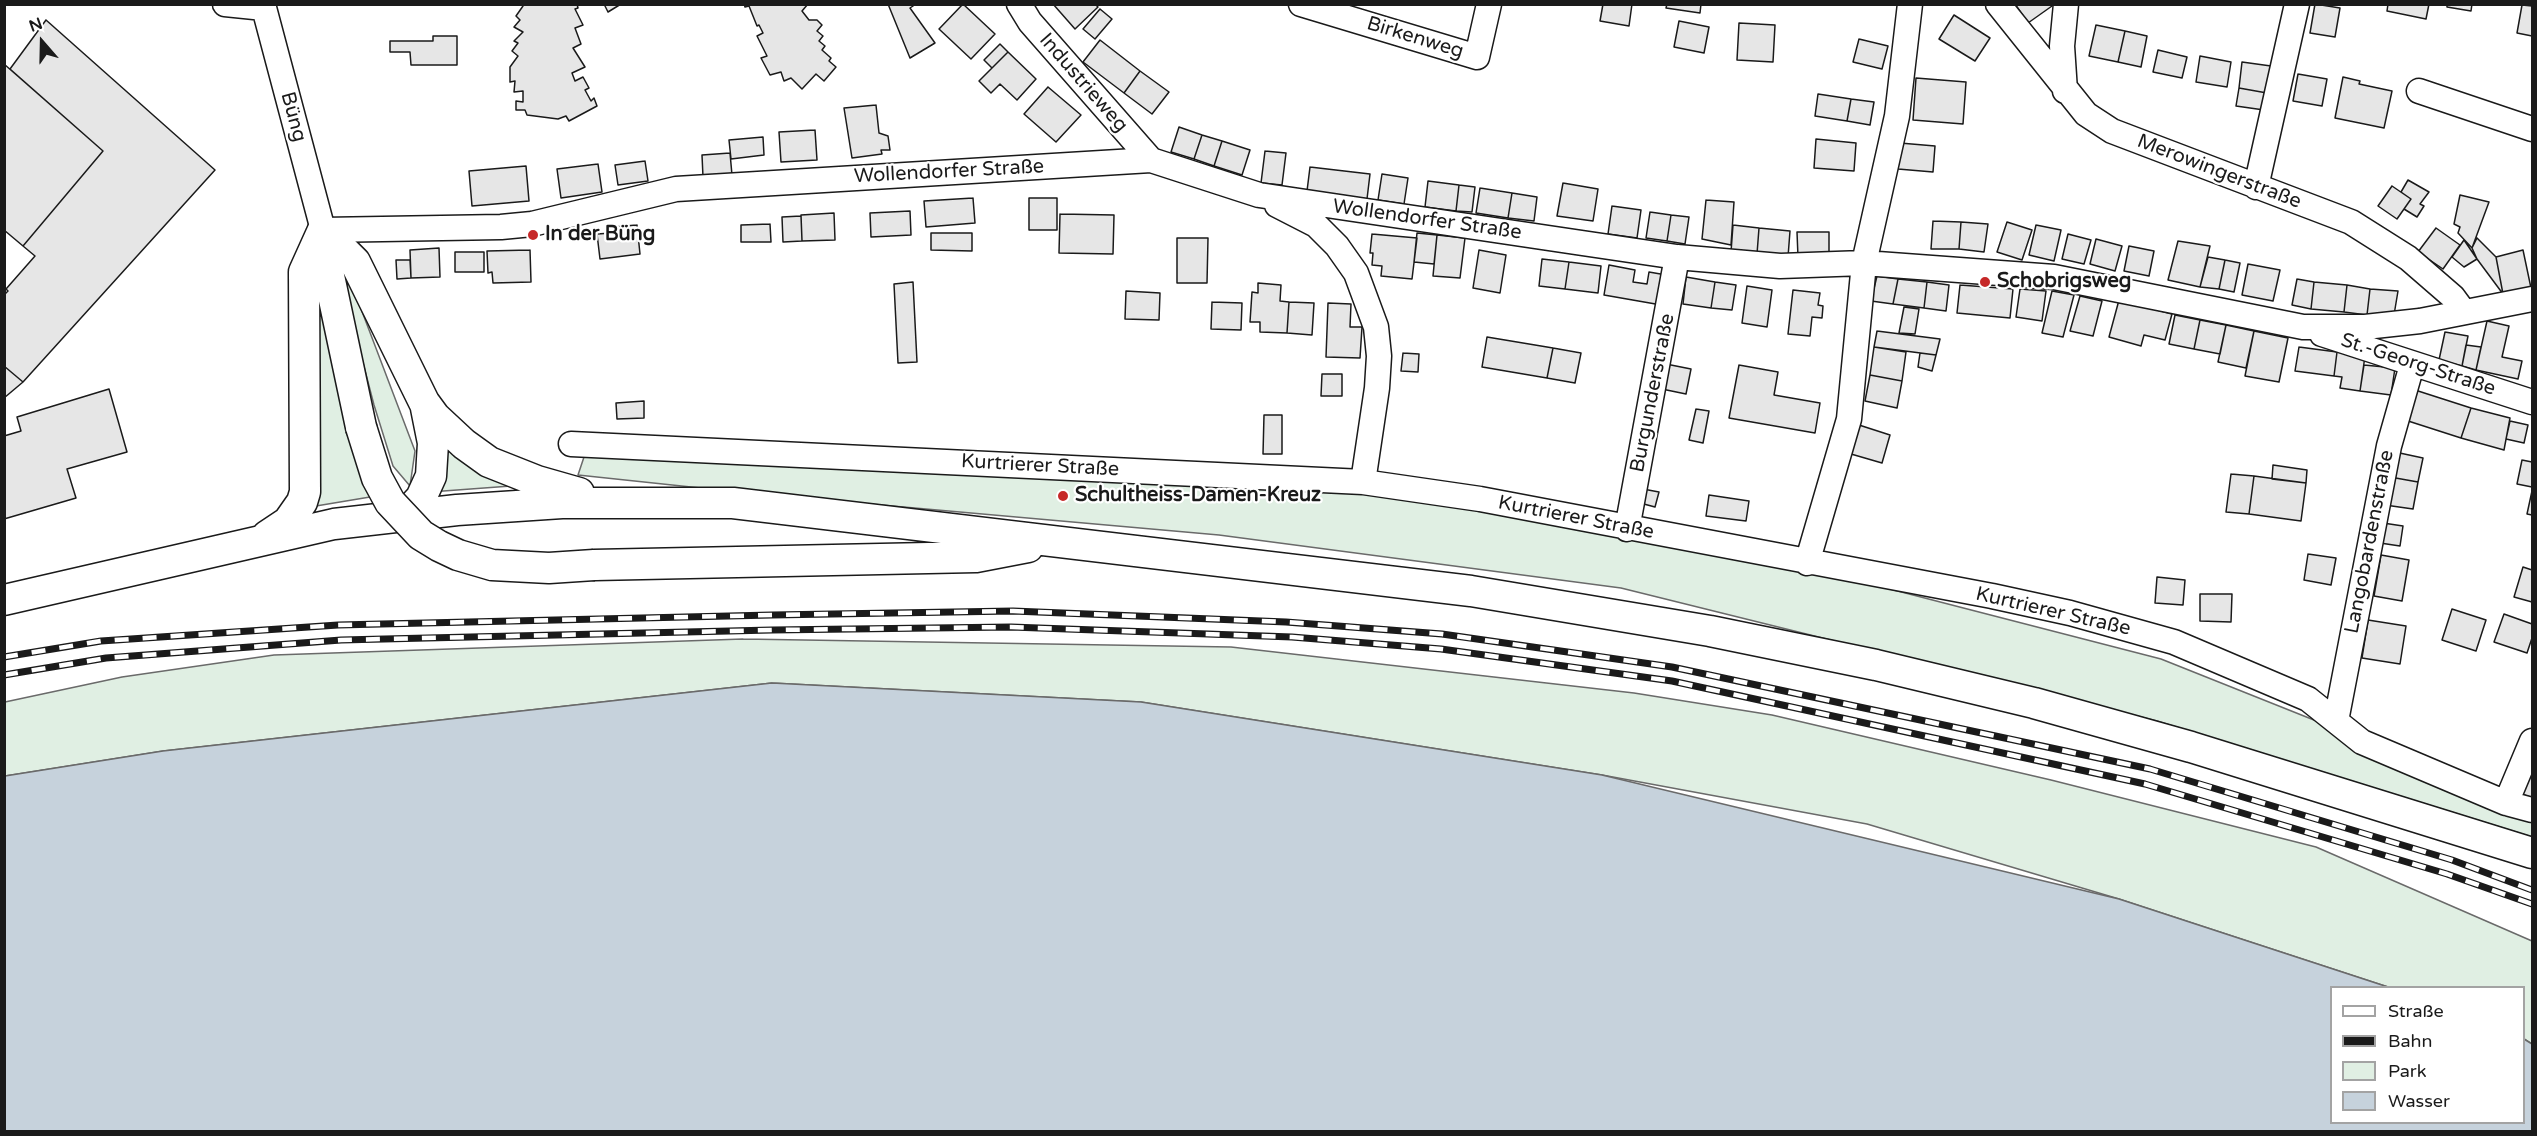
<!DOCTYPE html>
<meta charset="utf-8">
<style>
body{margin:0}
#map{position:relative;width:2537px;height:1136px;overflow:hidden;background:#fff;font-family:"Varela Round",sans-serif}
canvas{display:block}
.frame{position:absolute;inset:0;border:6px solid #1a1a1a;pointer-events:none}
.legend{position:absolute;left:2330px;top:986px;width:195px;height:138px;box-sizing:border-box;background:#fff;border:2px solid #a3a3a3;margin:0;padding:8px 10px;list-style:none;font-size:18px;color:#1a1a1a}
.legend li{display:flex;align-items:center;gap:12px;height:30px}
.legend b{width:30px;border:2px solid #a3a3a3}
.north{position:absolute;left:12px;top:12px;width:60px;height:60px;-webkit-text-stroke:4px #fff;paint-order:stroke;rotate:340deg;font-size:16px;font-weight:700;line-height:24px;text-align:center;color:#1a1a1a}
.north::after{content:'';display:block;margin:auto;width:21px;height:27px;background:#1a1a1a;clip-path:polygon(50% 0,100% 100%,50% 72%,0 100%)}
</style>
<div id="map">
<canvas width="2537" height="1136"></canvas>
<div class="frame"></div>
<ul class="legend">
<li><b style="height:8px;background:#fff"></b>Straße</li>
<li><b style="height:8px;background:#1a1a1a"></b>Bahn</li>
<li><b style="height:16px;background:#e0efe3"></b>Park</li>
<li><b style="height:16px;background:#c6d2dc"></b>Wasser</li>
</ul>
<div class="north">N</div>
</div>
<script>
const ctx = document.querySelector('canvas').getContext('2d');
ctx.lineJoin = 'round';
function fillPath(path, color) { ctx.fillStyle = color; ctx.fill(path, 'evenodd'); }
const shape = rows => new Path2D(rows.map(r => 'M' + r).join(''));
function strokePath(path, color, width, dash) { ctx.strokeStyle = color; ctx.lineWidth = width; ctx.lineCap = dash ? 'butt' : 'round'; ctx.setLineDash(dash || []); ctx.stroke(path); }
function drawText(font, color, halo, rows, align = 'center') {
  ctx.font = font + ' "Varela Round",sans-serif'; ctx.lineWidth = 4.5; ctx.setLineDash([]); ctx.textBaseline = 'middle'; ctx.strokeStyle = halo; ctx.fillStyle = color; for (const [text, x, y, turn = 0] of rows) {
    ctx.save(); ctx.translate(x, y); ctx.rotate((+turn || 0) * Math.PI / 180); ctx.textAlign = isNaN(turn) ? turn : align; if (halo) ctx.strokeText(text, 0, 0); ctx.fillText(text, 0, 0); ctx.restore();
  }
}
const green = shape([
 [344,264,415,451,410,486,393,466,374,405,338,267,344,264],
 [319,273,356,450,370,497,310,507,319,273],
 [441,441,511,486,430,492,441,441],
 [585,454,1369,489,1793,564,2161,659,2339,730,2532,812,2532,837,2157,721,1621,588,1219,535,757,494,578,475,585,454],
 [743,639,1231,647,1634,693,1772,715,2051,780,2316,847,2532,941,2532,1044,2524,1039,2524,988,2388,987,2119,899,1867,824,1602,775,1141,702,772,683,163,751,5,776,5,702,122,677,274,655,743,639]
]);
const water = shape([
 [772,683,1141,702,1602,775,2119,899,2388,987,2332,988,2332,1122,2524,1122,2524,1039,2532,1044,2532,1131,5,1131,5,776,163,751,772,683]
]);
const building = shape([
 [521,4,577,4,578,8,575,9,583,25,575,28,581,44,573,48,585,67,572,73,575,81,583,77,589,88,585,90,591,101,594,98,597,106,569,121,566,116,558,119,527,115,525,110,516,110,516,101,523,102,523,91,514,92,515,81,510,82,510,67,518,56,512,51,518,43,514,41,523,32,514,27,520,20,516,16,523,6,521,4],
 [604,4,621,4,608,12,604,4],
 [744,4,808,4,802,11,809,20,817,20,822,25,817,31,823,36,819,41,825,46,822,50,831,58,829,61,836,67,824,81,816,74,802,89,791,78,784,81,781,72,770,75,761,58,767,56,757,36,763,33,759,25,757,26,749,6,745,7,744,4],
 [888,4,916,4,910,8,935,43,910,58,888,4],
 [963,4,995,34,971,59,939,29,963,4],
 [1053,4,1095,4,1098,7,1075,29,1053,4],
 [1603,4,1632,4,1629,26,1600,21,1603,4],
 [1667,4,1701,4,1700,13,1666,8,1667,4],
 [2015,4,2051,4,2052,6,2028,23,2015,4],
 [2315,4,2340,8,2335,37,2310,33,2315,4],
 [2388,4,2429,4,2426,19,2387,11,2388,4],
 [2447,4,2472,4,2471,11,2447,7,2447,4],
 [2522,5,2532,6,2532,36,2517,33,2522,5],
 [1100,9,1112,19,1095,39,1083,29,1100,9],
 [1954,15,1990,38,1975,61,1939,39,1954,15],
 [46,20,215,170,23,382,4,366,4,295,8,291,6,289,35,256,23,246,103,151,10,69,46,20],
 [1679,21,1709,27,1704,53,1674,47,1679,21],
 [1739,23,1775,25,1773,62,1737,60,1739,23],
 [2096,25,2125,31,2118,62,2089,56,2096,25],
 [2125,31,2147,36,2141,67,2118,62,2125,31],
 [433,36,457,36,457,65,411,65,410,52,390,52,390,41,433,41,433,36],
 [1859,39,1888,46,1882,69,1853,62,1859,39],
 [1100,40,1140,71,1124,93,1083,62,1100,40],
 [1000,44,1008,52,992,68,984,60,1000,44],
 [2158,50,2187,57,2182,78,2153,72,2158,50],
 [1008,52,1036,79,1017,100,1000,84,991,93,979,81,1008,52],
 [2200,56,2231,62,2227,87,2196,82,2200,56],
 [2242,62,2271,66,2267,93,2239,88,2242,62],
 [4,64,103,151,23,246,4,230,4,64],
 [1140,71,1169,92,1152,114,1124,93,1140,71],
 [2298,74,2327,79,2322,106,2293,101,2298,74],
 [2343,77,2360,81,2359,84,2392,91,2384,128,2335,118,2343,77],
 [1916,78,1966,82,1963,124,1913,120,1916,78],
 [1048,87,1081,115,1056,142,1024,114,1048,87],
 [2239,88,2267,93,2264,110,2236,106,2239,88],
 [1818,94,1851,99,1847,121,1815,116,1818,94],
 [1851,99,1874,102,1870,125,1847,121,1851,99],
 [876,105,879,133,888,136,890,150,881,150,882,154,852,158,844,108,876,105],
 [1179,127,1202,135,1194,159,1171,152,1179,127],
 [815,130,817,160,781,162,779,132,815,130],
 [1202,135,1222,141,1214,166,1194,159,1202,135],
 [763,137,764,155,731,159,729,140,763,137],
 [1816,139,1856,143,1854,171,1814,168,1816,139],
 [1222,141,1250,150,1242,175,1214,166,1222,141],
 [1900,143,1935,146,1933,172,1898,169,1900,143],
 [1265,151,1286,153,1282,185,1261,183,1265,151],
 [730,153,732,175,703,177,702,155,730,153],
 [645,161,648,181,618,185,615,165,645,161],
 [598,164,602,192,561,198,557,169,598,164],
 [526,166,529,201,472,206,469,171,526,166],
 [1310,167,1370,174,1367,199,1307,191,1310,167],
 [1382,174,1408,178,1404,204,1378,200,1382,174],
 [2408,180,2429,192,2420,204,2424,206,2417,217,2404,209,2411,199,2401,192,2408,180],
 [1428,181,1459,185,1456,211,1425,207,1428,181],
 [1563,183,1598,189,1593,221,1557,216,1563,183],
 [1459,185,1475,187,1472,212,1456,211,1459,185],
 [2392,186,2411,199,2397,219,2378,206,2392,186],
 [1480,188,1512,193,1508,218,1476,213,1480,188],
 [1512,193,1537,197,1534,221,1508,218,1512,193],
 [2460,195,2489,202,2472,248,2458,233,2460,227,2454,224,2460,195],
 [973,198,975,223,926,227,924,201,973,198],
 [1029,198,1057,198,1057,230,1029,230,1029,198],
 [1706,200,1734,202,1731,245,1702,239,1706,200],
 [1612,206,1641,210,1637,238,1608,234,1612,206],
 [910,211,911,235,871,237,870,213,910,211],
 [1650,212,1671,215,1667,241,1646,238,1650,212],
 [834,213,835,240,802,241,801,215,834,213],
 [1060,214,1114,215,1113,254,1059,253,1060,214],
 [1671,215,1689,217,1685,244,1667,241,1671,215],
 [801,216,802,241,783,242,782,217,801,216],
 [1933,221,1961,222,1959,249,1931,249,1933,221],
 [1961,222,1988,224,1984,252,1959,249,1961,222],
 [2007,222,2032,230,2022,260,1997,252,2007,222],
 [770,224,771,242,741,242,741,225,770,224],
 [637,225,640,254,600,259,597,234,612,233,612,227,637,225],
 [1733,225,1759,228,1757,254,1731,252,1733,225],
 [2036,225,2061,230,2054,261,2029,255,2036,225],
 [1759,228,1790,231,1788,257,1757,254,1759,228],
 [2436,228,2460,245,2443,269,2418,252,2436,228],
 [1797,232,1829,232,1829,257,1798,257,1797,232],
 [931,233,972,233,972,251,931,250,931,233],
 [1417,233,1437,235,1434,264,1414,262,1417,233],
 [1372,234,1417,238,1412,279,1381,276,1382,266,1372,265,1373,253,1370,253,1372,234],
 [2068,234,2091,240,2084,264,2062,259,2068,234],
 [1437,235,1465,238,1460,278,1433,276,1437,235],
 [1177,238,1208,238,1207,283,1177,283,1177,238],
 [2477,238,2496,257,2503,294,2477,259,2472,248,2477,238],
 [2096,239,2122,246,2115,271,2090,264,2096,239],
 [2464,240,2477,259,2464,267,2452,257,2464,240],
 [2178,241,2210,246,2200,287,2168,280,2178,241],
 [2129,246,2154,251,2149,276,2124,271,2129,246],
 [439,248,440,277,411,278,410,250,439,248],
 [530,250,531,282,493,283,492,272,488,273,487,251,530,250],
 [1479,250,1506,255,1500,293,1473,288,1479,250],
 [2523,250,2531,288,2503,294,2496,257,2523,250],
 [455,252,484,252,484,272,455,272,455,252],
 [2208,257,2225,260,2219,289,2200,287,2208,257],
 [1542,259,1569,262,1565,289,1539,286,1542,259],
 [396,260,410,260,411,278,397,279,396,260],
 [2225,260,2240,263,2234,292,2219,289,2225,260],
 [1569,262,1601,266,1598,293,1565,289,1569,262],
 [2248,264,2280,270,2273,301,2242,295,2248,264],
 [1609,265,1635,270,1633,282,1647,284,1649,272,1672,276,1667,306,1604,295,1609,265],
 [1877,276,1898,279,1893,304,1871,301,1877,276],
 [1686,277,1715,282,1711,308,1683,304,1686,277],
 [1898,279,1927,282,1924,308,1893,304,1898,279],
 [2297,279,2314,282,2311,309,2292,305,2297,279],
 [913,282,917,362,898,363,894,284,913,282],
 [1715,282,1736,285,1732,310,1711,308,1715,282],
 [1927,282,1949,285,1946,311,1924,308,1927,282],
 [2314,282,2347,285,2344,312,2311,309,2314,282],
 [1258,283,1281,285,1280,301,1289,302,1287,333,1260,332,1260,322,1250,322,1252,292,1258,293,1258,283],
 [1960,285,2013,289,2010,318,1957,313,1960,285],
 [2347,285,2370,289,2367,315,2344,312,2347,285],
 [1747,286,1772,290,1767,327,1742,323,1747,286],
 [2020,289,2046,291,2042,321,2016,317,2020,289],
 [2370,289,2398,291,2394,315,2367,315,2370,289],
 [1793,290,1820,293,1818,305,1823,306,1822,318,1812,317,1810,336,1788,334,1793,290],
 [1126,291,1160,293,1159,320,1125,319,1126,291],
 [2052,291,2074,295,2063,337,2042,333,2052,291],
 [2080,296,2102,301,2093,336,2070,331,2080,296],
 [2119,300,2172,314,2165,340,2144,335,2141,346,2109,337,2119,300],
 [1212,302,1242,303,1241,330,1211,329,1212,302],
 [1289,302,1314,303,1312,335,1287,333,1289,302],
 [1328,303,1351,304,1350,327,1362,327,1360,358,1326,357,1328,303],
 [1904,307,1919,309,1915,334,1899,333,1904,307],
 [2175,315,2200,320,2194,349,2169,344,2175,315],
 [2200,320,2226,325,2220,354,2194,349,2200,320],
 [2487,321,2509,326,2502,357,2522,361,2518,379,2476,370,2487,321],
 [2226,325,2254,331,2246,368,2218,362,2226,325],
 [1877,331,1940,339,1936,355,1874,347,1877,331],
 [2254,331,2288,338,2279,382,2245,376,2254,331],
 [2445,332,2468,336,2462,366,2439,360,2445,332],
 [1487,337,1553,348,1547,378,1482,367,1487,337],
 [2466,345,2481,347,2476,370,2462,366,2466,345],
 [1874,347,1906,352,1902,381,1870,375,1874,347],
 [2299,347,2337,352,2334,376,2295,371,2299,347],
 [1553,348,1581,353,1575,383,1547,378,1553,348],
 [2337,352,2365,356,2360,391,2340,388,2342,377,2334,376,2337,352],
 [1403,353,1419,354,1418,372,1401,371,1403,353],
 [1920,353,1936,355,1932,371,1918,367,1920,353],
 [1661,363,1691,369,1686,394,1657,388,1661,363],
 [1739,365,1778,372,1774,395,1820,403,1815,433,1729,418,1739,365],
 [2364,365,2395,368,2391,395,2360,391,2364,365],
 [4,366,23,382,4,398,4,366],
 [1322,374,1342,374,1342,396,1321,396,1322,374],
 [1870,375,1902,381,1897,408,1865,401,1870,375],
 [109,389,127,452,67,469,76,498,4,519,4,436,21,431,17,417,109,389],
 [2415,390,2471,408,2461,438,2405,420,2415,390],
 [644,401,644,418,617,419,616,403,644,401],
 [2471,408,2510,418,2504,450,2461,438,2471,408],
 [1696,409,1709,411,1703,443,1689,440,1696,409],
 [1264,415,1282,415,1282,454,1263,454,1264,415],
 [2510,421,2528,425,2524,443,2506,439,2510,421],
 [1859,425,1890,435,1882,463,1851,454,1859,425],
 [2395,452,2423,458,2418,482,2390,477,2395,452],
 [2522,460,2532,462,2532,487,2517,484,2522,460],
 [2273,465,2307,470,2306,483,2272,479,2273,465],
 [2231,474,2254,476,2249,514,2226,512,2231,474],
 [2254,476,2306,483,2301,521,2249,514,2254,476],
 [2390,477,2418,482,2413,509,2385,505,2390,477],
 [1643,489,1659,492,1655,507,1640,503,1643,489],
 [2532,491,2532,515,2527,514,2532,491],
 [1709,495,1749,501,1746,521,1706,516,1709,495],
 [2383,523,2403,526,2400,546,2380,543,2383,523],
 [2308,554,2336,558,2331,585,2304,580,2308,554],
 [2381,555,2409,560,2402,601,2374,596,2381,555],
 [2523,567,2532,570,2532,602,2514,597,2523,567],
 [2157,577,2185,580,2183,605,2155,603,2157,577],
 [2200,594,2232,594,2231,622,2200,621,2200,594],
 [2452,609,2486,620,2476,651,2442,640,2452,609],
 [2504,614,2532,624,2532,638,2527,653,2494,642,2504,614],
 [2368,620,2406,626,2400,664,2362,658,2368,620],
 [2532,765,2532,798,2522,794,2532,765]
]);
const minor = shape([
 [225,4,264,8],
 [263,4,323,230,501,227,532,224,676,189,1151,160,1259,195,1582,243,1677,257,1780,266,1864,263,2054,277,2303,327,2365,327,2420,321,2532,299],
 [1019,4,1030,22,1151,160],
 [1301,4,1477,57,1489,4],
 [1998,4,2086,114,2112,131,2351,222,2408,258,2453,297,2464,312],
 [2065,91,2062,46,2066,4],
 [2419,91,2532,129],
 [2256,187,2297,4],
 [1277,205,1316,225,1337,246,1356,273,1376,327,1379,356,1377,388,1363,482],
 [2322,334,2532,402],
 [571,444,1363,482,1480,499,1992,596,2070,613,2174,642,2308,699,2362,742,2506,803,2532,810],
 [1627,529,1677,257],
 [1807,563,1849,419,1864,263,1897,116,1910,4],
 [2336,721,2389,446,2412,365],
 [2506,803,2532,741]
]);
const major = shape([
 [323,230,355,262,424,402,435,417,464,444,489,462,537,481,579,493],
 [323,230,328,271,361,427],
 [405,515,421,498,431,476,433,443,426,408],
 [267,536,288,522,302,502,305,492,304,272,323,230],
 [594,565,976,557,1028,547],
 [4,600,334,524,457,510,562,503,733,503,1471,591,1710,631,1876,665,2034,703,2191,747,2532,853]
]);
const rail = shape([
 [4,657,101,641,338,625,772,615,1013,611,1286,622,1442,634,1672,667,2150,769,2452,860,2532,890],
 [4,675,106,658,341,640,772,630,1011,627,1292,637,1441,649,1672,681,2145,784,2447,874,2532,904]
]);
const majorBridge = shape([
 [361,427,377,478,390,502,421,535,439,546,458,555,492,565,549,568,594,565]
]);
const markers = [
 [533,235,6,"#c62828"],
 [1985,282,6,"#c62828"],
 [1063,496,6,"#c62828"]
];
const streetNames = [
 ["Birkenweg",1415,38,17],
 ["Industrieweg",1083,83,49],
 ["Büng",293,117,75],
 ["Wollendorfer Straße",949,172,-3],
 ["Merowingerstraße",2219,172,21],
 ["Wollendorfer Straße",1427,220,8],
 ["St.-Georg-Straße",2418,365,18],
 ["Burgunderstraße",1653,393,-79],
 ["Kurtrierer Straße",1040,466,3],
 ["Kurtrierer Straße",1576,518,11],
 ["Langobardenstraße",2370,542,-79],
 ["Kurtrierer Straße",2053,612,13]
];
const poiNames = [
 ["In der Büng",545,235],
 ["Schobrigsweg",1997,282],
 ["Schultheiss-Damen-Kreuz",1075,496]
];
fillPath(green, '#e0efe3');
strokePath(green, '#6a6a6a', 1.5);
fillPath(water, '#c6d2dc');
strokePath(water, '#6a6a6a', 1.5);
fillPath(building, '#e6e6e6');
strokePath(building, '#1a1a1a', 1.5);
strokePath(minor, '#1a1a1a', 27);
strokePath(major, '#1a1a1a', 33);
strokePath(minor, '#fff', 24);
strokePath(major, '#fff', 30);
strokePath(rail, '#1a1a1a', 7);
strokePath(rail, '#fff', 4.5, [14]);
strokePath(majorBridge, '#1a1a1a', 33, []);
strokePath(majorBridge, '#fff', 30);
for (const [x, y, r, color] of markers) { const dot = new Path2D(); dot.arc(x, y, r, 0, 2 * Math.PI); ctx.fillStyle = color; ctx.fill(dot); strokePath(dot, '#fff', 2); }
drawText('20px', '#1a1a1a', '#fff', streetNames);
drawText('bold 20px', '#1a1a1a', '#fff', poiNames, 'left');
</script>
